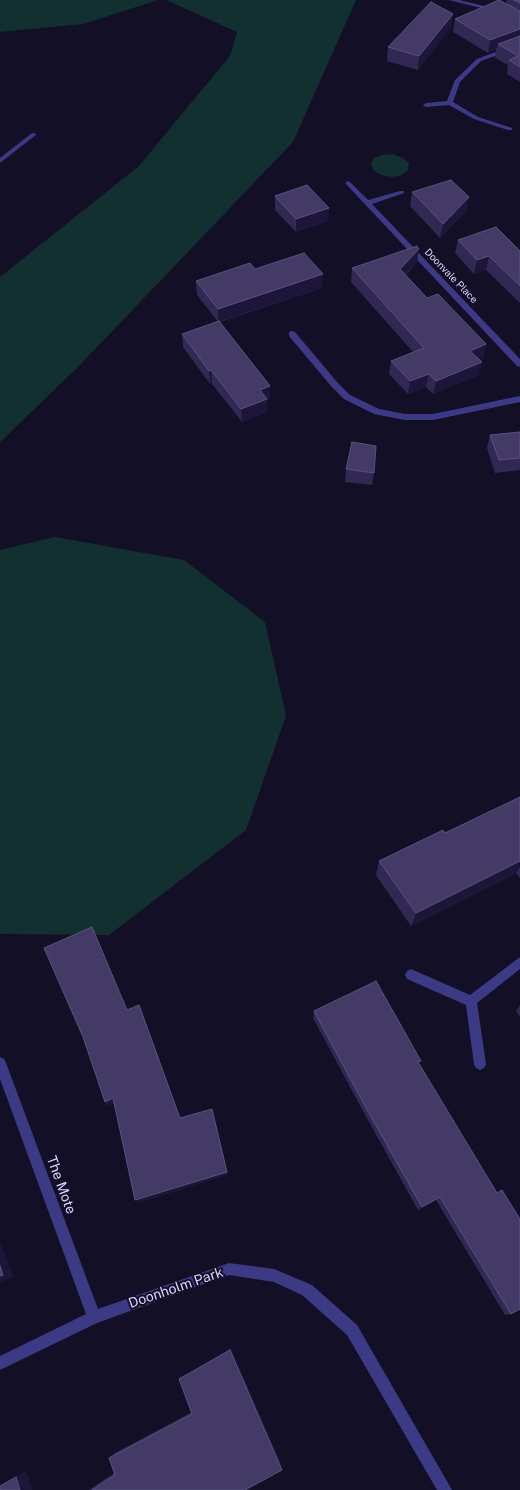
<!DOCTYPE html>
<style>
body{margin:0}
canvas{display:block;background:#130f26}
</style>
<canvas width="520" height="1490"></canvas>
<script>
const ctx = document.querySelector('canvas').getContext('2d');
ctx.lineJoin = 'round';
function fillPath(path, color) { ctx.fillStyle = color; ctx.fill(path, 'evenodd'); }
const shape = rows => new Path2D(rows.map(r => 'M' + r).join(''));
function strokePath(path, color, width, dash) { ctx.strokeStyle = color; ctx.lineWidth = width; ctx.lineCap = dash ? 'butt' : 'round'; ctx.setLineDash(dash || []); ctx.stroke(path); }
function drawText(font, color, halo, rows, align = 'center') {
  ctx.font = font + ' "Public Sans",sans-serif'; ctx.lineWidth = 4; ctx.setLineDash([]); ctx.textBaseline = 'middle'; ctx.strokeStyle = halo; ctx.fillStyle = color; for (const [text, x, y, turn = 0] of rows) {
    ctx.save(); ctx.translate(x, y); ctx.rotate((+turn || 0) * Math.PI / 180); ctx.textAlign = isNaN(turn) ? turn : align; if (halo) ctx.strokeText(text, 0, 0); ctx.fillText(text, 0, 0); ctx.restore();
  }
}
const green = shape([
 [0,0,158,0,83,24,0,32],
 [166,0,356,0,293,142,77,368,0,442,0,277,139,166,230,56,237,32],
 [393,154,403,158,409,163,408,170,402,175,392,177,381,175,373,170,371,164,374,158,382,155],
 [55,537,184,560,265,622,286,716,246,830,109,935,0,934,0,550]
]);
const street = shape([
 [449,0,459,0,501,10,516,17,520,20,520,25,497,12,449,0],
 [520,43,520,47,481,61,460,82,453,102,478,117,512,128,512,130,508,130,474,119,449,105,426,107,423,105,426,103,447,101,455,80,477,59,520,43],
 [32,133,37,134,0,163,0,158,32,133],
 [348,181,350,182,368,200,400,191,404,191,404,193,372,204,520,359,520,367,517,366,346,184,345,183,348,181],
 [292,331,295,332,337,382,350,395,379,409,405,414,433,414,520,396,520,402,433,420,405,420,374,414,344,399,331,386,289,336,289,332,292,331],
 [520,957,520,969,477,1003,486,1064,484,1068,480,1070,476,1068,474,1064,466,1005,407,979,405,975,407,971,411,969,470,995,520,957],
 [0,1057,4,1059,6,1063,98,1309,229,1263,274,1269,312,1285,357,1325,452,1490,437,1490,347,1335,302,1295,274,1282,229,1275,97,1323,0,1370,0,1356,86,1314,0,1079,0,1057]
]);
const wall = shape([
 [507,0,520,0,520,82,507,74,508,65,495,58,496,50,488,53,453,32,455,19,506,4],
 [451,27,418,70,387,61,388,47],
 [412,192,469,197,466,211,440,238,410,206],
 [275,196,328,221,296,232,275,210],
 [458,240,520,251,520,303,486,270,474,274,455,253],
 [417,262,406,275,427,298,486,344,483,358,479,359,479,375,433,394,426,387,408,394,389,374,391,361,413,352,351,282,352,268],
 [255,269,322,288,220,322,270,386,270,399,267,400,267,412,242,422,212,384,210,384,183,347,182,334,218,322,197,295,196,281],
 [520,432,520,470,495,473,487,448,490,435],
 [346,469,374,473,372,485,345,482],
 [520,797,520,878,516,873,411,926,376,875,379,861,445,833],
 [520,1005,520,1017,516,1011],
 [314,1011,419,1064,511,1314,505,1315,436,1200,418,1210,363,1111,313,1018],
 [231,1349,281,1464,245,1490,89,1490,114,1473,109,1458,115,1453,192,1412,179,1379]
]);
const shadedWall = shape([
 [453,14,451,27,418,70,419,56],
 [520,29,520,42,498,44,496,50,488,53,490,40],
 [469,197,466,211,440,238,443,224],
 [329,208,328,221,296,232,296,219],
 [419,249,417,262,398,282,400,269],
 [489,256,486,270,474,274,477,260],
 [323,274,322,288,218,322,218,309],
 [486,344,483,358,467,364,470,351],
 [482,362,479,375,433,394,436,381],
 [211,370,212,384,210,384,209,371],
 [429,374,426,387,408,394,410,381],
 [270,386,270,399,267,400,267,412,242,422,241,409,260,390],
 [520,861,520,867,516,873,411,926,416,913],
 [113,1098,116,1103,108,1106,105,1102],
 [227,1172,228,1175,138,1203,135,1200],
 [440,1197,436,1200,418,1210,422,1207],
 [0,1241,13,1277,0,1283],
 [231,1349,281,1464,282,1470,230,1350],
 [26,1470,32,1490,20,1490,16,1477]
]);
const building = shape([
 [499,0,520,11,520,29,490,40,455,19,499,0],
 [514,0,520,0,520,3,514,0],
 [431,2,453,14,419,56,388,47,431,2],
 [520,36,520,67,509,60,518,56,498,44,520,36],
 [451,180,469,197,443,224,412,192,451,180],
 [307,185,329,208,296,219,275,196,307,185],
 [496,227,520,251,520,286,489,256,477,260,458,240,496,227],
 [417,246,419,249,400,269,427,298,438,294,486,344,470,351,482,362,436,381,429,374,410,381,391,361,424,348,352,268,417,246],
 [304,253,323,274,218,309,196,281,250,263,255,269,304,253],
 [219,321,270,386,260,390,267,399,241,409,211,370,209,371,182,334,219,321],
 [520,432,520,458,499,460,490,435,520,432],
 [352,442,376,446,374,473,346,469,352,442],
 [520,797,520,861,416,913,379,861,443,830,445,833,520,797],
 [92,927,127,1010,139,1005,180,1118,212,1109,227,1172,135,1200,113,1098,105,1102,83,1037,44,948,92,927],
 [376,981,421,1061,418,1062,497,1193,502,1190,520,1219,520,1309,511,1314,440,1197,422,1207,365,1106,314,1011,376,981],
 [0,1266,3,1275,0,1276,0,1266],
 [230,1350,282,1470,245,1490,92,1490,115,1475,109,1458,192,1414,179,1379,230,1350],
 [16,1477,20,1490,0,1490,0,1486,16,1477]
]);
const farStreetnames = [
 ["Doonvale Place",451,276,46]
];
const nearStreetnames = [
 ["The Mote",61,1185,70],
 ["Doonholm Park",176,1288,-19]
];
fillPath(green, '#12302f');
fillPath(street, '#3d3a85');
fillPath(wall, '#312854');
fillPath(shadedWall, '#1d163a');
fillPath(building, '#433a66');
strokePath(building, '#5a527e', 1);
drawText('10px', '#d9d4ff', '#130f26', farStreetnames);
drawText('14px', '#d9d4ff', '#130f26', nearStreetnames);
</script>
